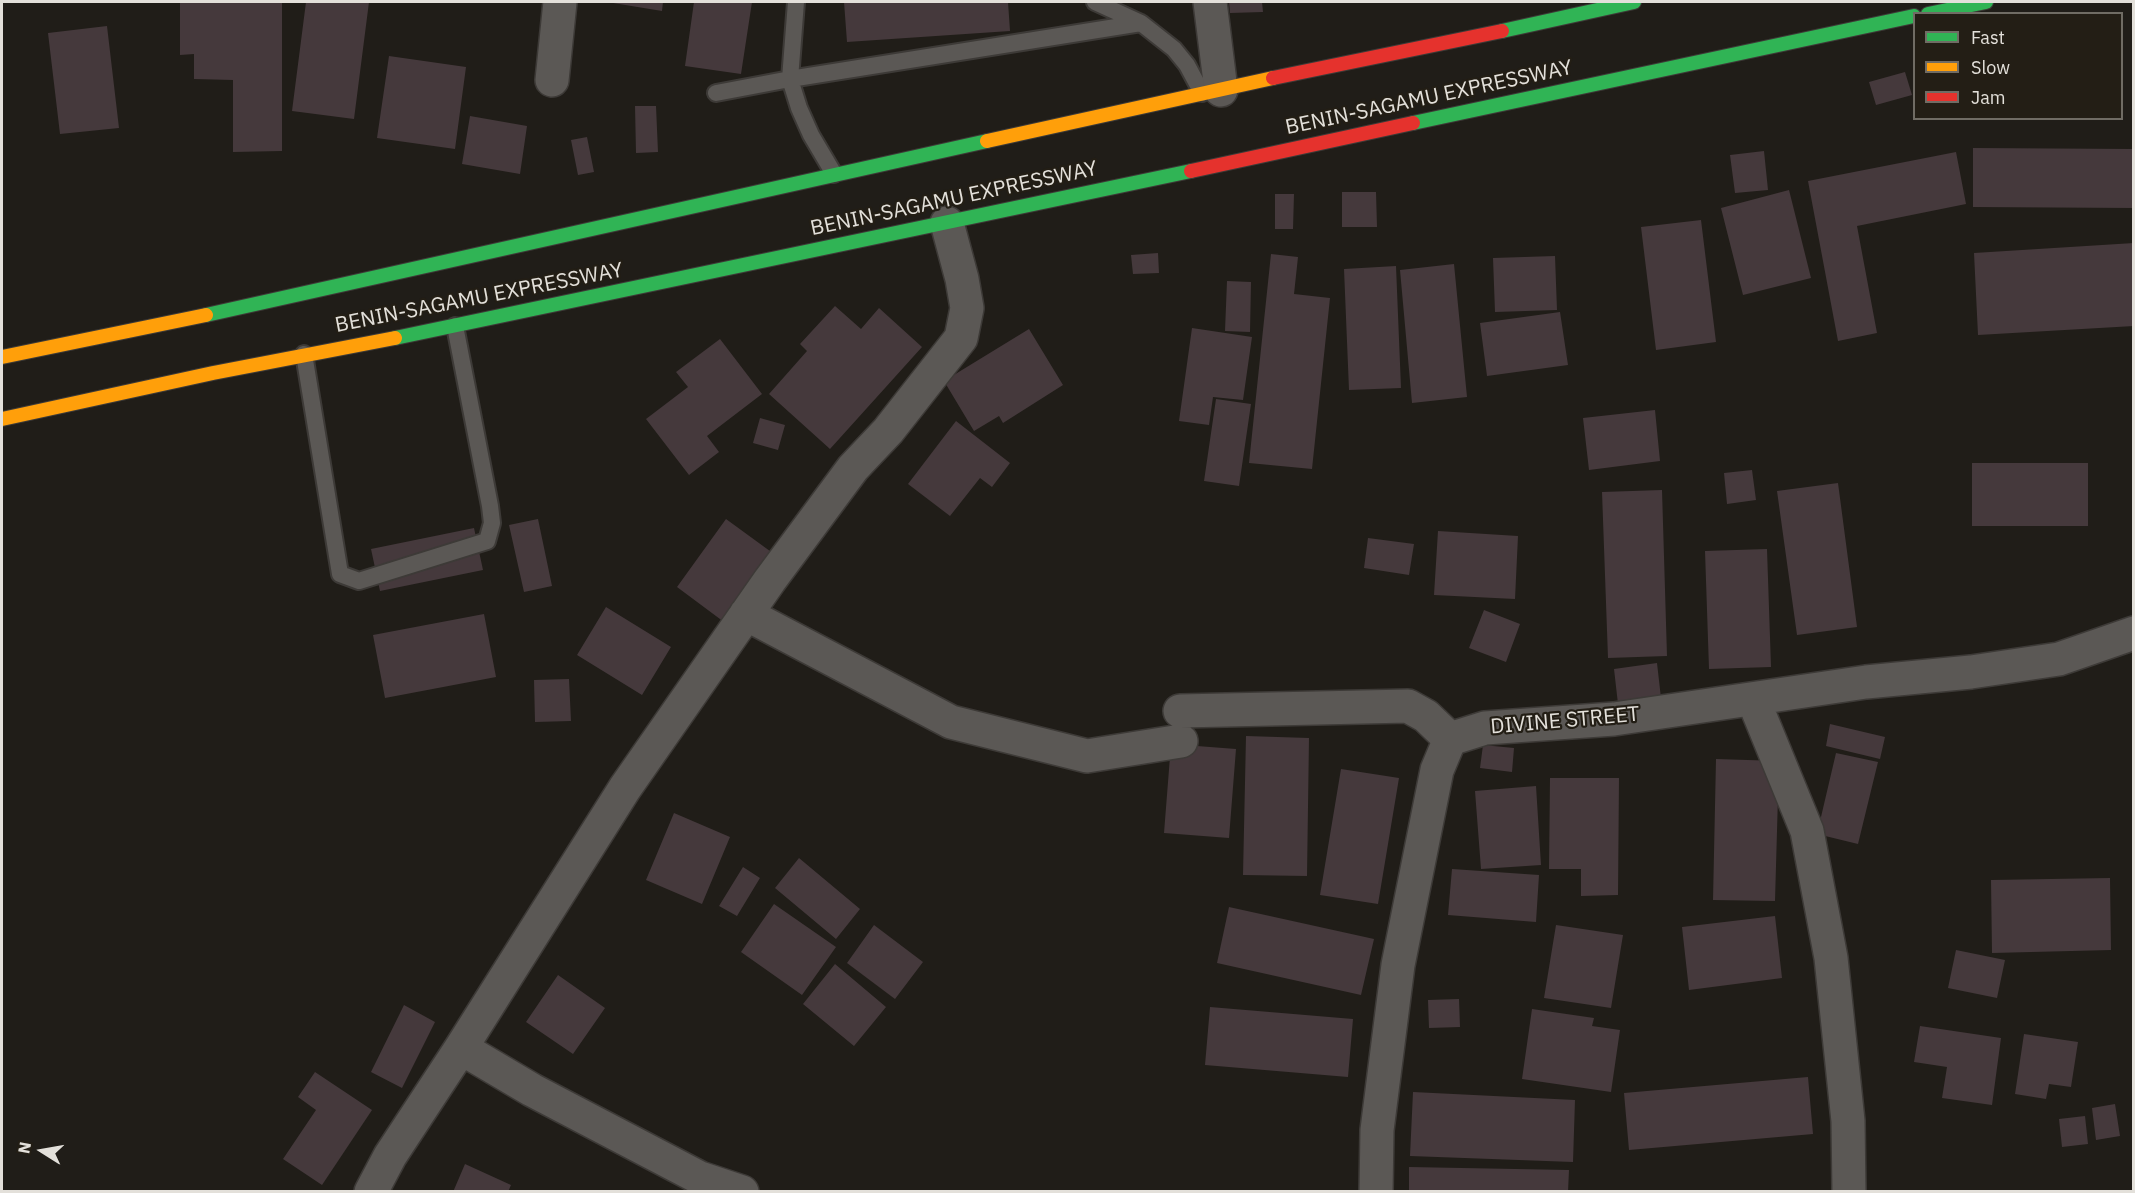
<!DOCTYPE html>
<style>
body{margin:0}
#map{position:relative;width:2135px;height:1193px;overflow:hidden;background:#201d18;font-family:"IBM Plex Sans",sans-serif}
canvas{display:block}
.frame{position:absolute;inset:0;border:3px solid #e3e0da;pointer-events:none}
.legend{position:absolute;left:1913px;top:12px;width:210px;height:108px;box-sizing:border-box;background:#231e15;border:2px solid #706c64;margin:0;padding:8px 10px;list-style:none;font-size:18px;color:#e3e0da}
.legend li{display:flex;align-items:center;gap:12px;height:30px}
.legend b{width:30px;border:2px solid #706c64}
.north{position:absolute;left:12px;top:1121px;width:60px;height:60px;-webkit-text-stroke:4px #231e15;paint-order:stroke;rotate:281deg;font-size:16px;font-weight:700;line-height:24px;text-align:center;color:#e3e0da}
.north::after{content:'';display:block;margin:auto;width:21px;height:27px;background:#e3e0da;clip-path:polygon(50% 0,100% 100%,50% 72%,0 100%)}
</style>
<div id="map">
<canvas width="2135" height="1193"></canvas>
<div class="frame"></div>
<ul class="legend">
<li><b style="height:8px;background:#30b455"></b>Fast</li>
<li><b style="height:8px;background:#ff9f0a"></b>Slow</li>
<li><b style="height:8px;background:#e5322d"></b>Jam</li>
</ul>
<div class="north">N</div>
</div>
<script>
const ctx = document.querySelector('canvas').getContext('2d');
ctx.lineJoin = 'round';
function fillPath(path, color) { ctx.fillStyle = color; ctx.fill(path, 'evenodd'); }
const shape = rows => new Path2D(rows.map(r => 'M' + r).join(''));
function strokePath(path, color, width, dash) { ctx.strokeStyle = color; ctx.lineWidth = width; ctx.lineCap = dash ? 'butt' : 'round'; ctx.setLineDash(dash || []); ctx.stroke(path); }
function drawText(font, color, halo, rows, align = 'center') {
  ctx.font = font + ' "IBM Plex Sans",sans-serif'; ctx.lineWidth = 4.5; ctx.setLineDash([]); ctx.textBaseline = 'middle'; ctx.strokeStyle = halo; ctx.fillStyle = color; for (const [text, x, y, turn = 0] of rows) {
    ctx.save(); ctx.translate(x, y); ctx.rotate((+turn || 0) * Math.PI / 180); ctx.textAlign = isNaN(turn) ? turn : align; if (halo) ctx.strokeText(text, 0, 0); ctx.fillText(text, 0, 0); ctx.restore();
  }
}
const building = shape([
 [180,2,282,2,282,151,233,152,233,80,194,79,194,54,180,55],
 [306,2,369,2,354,119,292,111],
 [607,2,663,2,662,11],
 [694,2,752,2,741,74,685,66],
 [844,2,1008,2,1010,31,847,42],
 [1229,2,1262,2,1263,12,1230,13],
 [107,26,119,128,60,134,48,33],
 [389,56,466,67,455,149,377,138],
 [1905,72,1912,95,1876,105,1869,82],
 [635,106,656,106,658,152,636,153],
 [470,116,527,126,520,174,462,164],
 [587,137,594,172,578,175,571,140],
 [1973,148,2134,149,2134,208,1973,207],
 [1764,151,1768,190,1735,193,1730,155],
 [1956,152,1966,204,1857,226,1877,333,1838,341,1808,181],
 [1789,190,1811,278,1743,295,1721,208],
 [1342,192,1376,192,1377,227,1342,227],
 [1275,194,1294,194,1293,229,1275,229],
 [1701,220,1716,342,1656,350,1641,227],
 [2134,243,2134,326,1978,335,1974,253],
 [1158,253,1159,273,1133,274,1131,255],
 [1271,254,1298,257,1294,294,1330,298,1312,469,1249,463],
 [1555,256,1557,310,1495,312,1493,258],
 [1454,264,1467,397,1412,403,1400,270],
 [1396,266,1401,388,1349,390,1344,269],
 [1227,281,1251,282,1250,332,1225,331],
 [835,306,861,329,879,308,922,347,830,449,769,394,807,351,800,344],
 [1560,312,1568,365,1487,376,1480,323],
 [1192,328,1252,337,1243,400,1213,397,1209,425,1179,421],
 [1029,329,1063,385,1003,423,999,416,974,431,944,381],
 [720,339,762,394,707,436,719,452,689,475,646,419,688,387,676,372],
 [1216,399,1251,404,1239,486,1204,481],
 [1655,410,1660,461,1589,470,1583,418],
 [760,418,785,425,778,450,753,443],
 [956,421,1010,463,992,487,980,478,950,516,908,484],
 [1972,463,2088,463,2088,526,1972,526],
 [1752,470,1756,500,1727,504,1724,473],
 [1838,483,1857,627,1797,635,1777,491],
 [1662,490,1667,656,1608,658,1602,492],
 [538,519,552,586,524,592,509,525],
 [726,519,774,554,724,622,677,587],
 [474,528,483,570,380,591,371,549],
 [1438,531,1518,536,1515,599,1434,595],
 [1368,538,1414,544,1409,575,1364,568],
 [1767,549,1771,667,1709,669,1705,551],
 [606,607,671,647,642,695,577,655],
 [1484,610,1520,624,1506,662,1469,648],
 [484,614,496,677,385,698,373,635],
 [1657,663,1661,698,1618,704,1614,669],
 [569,679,571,721,535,722,534,680],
 [1830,724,1885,737,1880,759,1826,746],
 [1246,736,1309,738,1307,876,1243,875],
 [1171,744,1236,749,1229,838,1164,833],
 [1483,745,1514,748,1512,772,1480,768],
 [1836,753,1878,762,1858,844,1817,834],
 [1716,759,1779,761,1775,901,1713,900],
 [1341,769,1399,778,1378,904,1320,895],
 [1550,778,1619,778,1618,895,1581,896,1581,869,1549,869],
 [1536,786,1541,865,1481,869,1475,791],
 [674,813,730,837,702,904,646,880],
 [799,858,860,909,836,939,775,888],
 [743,867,760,878,737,916,719,906],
 [1452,869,1539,875,1536,922,1448,915],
 [2110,878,2111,950,1992,953,1991,880],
 [774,904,836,947,802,995,741,952],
 [1229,907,1374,939,1361,995,1217,963],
 [1775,916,1782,978,1689,990,1682,927],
 [874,925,923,962,895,999,847,963],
 [1556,925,1623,935,1611,1008,1544,998],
 [1956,950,2005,960,1997,998,1948,988],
 [835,964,886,1007,854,1046,803,1004],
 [558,975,605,1008,573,1054,526,1022],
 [1459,999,1460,1027,1429,1028,1428,1000],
 [404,1005,435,1022,402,1088,371,1072],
 [1210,1007,1353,1019,1348,1077,1205,1065],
 [1532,1009,1594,1018,1592,1026,1620,1030,1611,1092,1522,1079],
 [1920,1026,2001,1038,1992,1105,1942,1098,1947,1067,1914,1062],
 [2024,1034,2078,1042,2071,1087,2049,1084,2046,1099,2015,1094],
 [315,1072,372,1110,322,1185,283,1159,316,1110,298,1097],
 [1808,1077,1813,1134,1629,1150,1624,1093],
 [1413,1092,1575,1100,1573,1162,1410,1156],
 [2115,1104,2120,1136,2096,1140,2092,1108],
 [2085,1116,2088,1144,2062,1147,2059,1119],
 [465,1164,511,1185,508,1192,453,1192],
 [1409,1167,1569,1170,1568,1192,1409,1192]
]);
const lane = shape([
 [796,2,790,79,799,108,811,135,834,174],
 [1095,2,1141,23],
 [716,93,790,79,1141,23,1174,49,1187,65,1202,93],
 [304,354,340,574,359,581,487,541,492,523,490,506,455,326]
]);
const street = shape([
 [1210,2,1221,90],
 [552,80,560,2],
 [746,614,951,722,1087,756,1181,741],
 [1753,699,1807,831,1831,958,1848,1121,1849,1192],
 [1180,711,1408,706,1426,716,1450,739],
 [461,1048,532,1090,700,1178,742,1192],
 [371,1192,390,1156,461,1048,625,788,770,580,853,468,888,431,961,338,967,308,962,279,947,223],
 [1376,1192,1377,1130,1398,965,1437,770,1450,739,1485,728,1614,719,1866,682,1971,672,2059,659,2134,633]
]);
const fast = shape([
 [1928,14,1986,2],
 [1502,31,1634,2],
 [1413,123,1914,16],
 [206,315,987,141],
 [395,338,1191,171]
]);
const slow = shape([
 [987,141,1273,78],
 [2,357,206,315],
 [2,419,213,373,395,338]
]);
const jam = shape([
 [1273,78,1502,31],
 [1191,171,1413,123]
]);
const streetNames = [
 ["BENIN-SAGAMU EXPRESSWAY",1429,98,-12],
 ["BENIN-SAGAMU EXPRESSWAY",954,199,-12],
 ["BENIN-SAGAMU EXPRESSWAY",479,298,-11],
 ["DIVINE STREET",1565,721,-5]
];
fillPath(building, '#45393c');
strokePath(lane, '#3d3a37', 20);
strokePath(street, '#3d3a37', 36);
strokePath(fast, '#3d3a37', 16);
strokePath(slow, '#3d3a37', 16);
strokePath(jam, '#3d3a37', 16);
strokePath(lane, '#5b5855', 16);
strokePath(street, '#5b5855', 33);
strokePath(fast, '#30b455', 14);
strokePath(slow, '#ff9f0a', 14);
strokePath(jam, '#e5322d', 14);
drawText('21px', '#e3e0da', '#231e15', streetNames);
</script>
